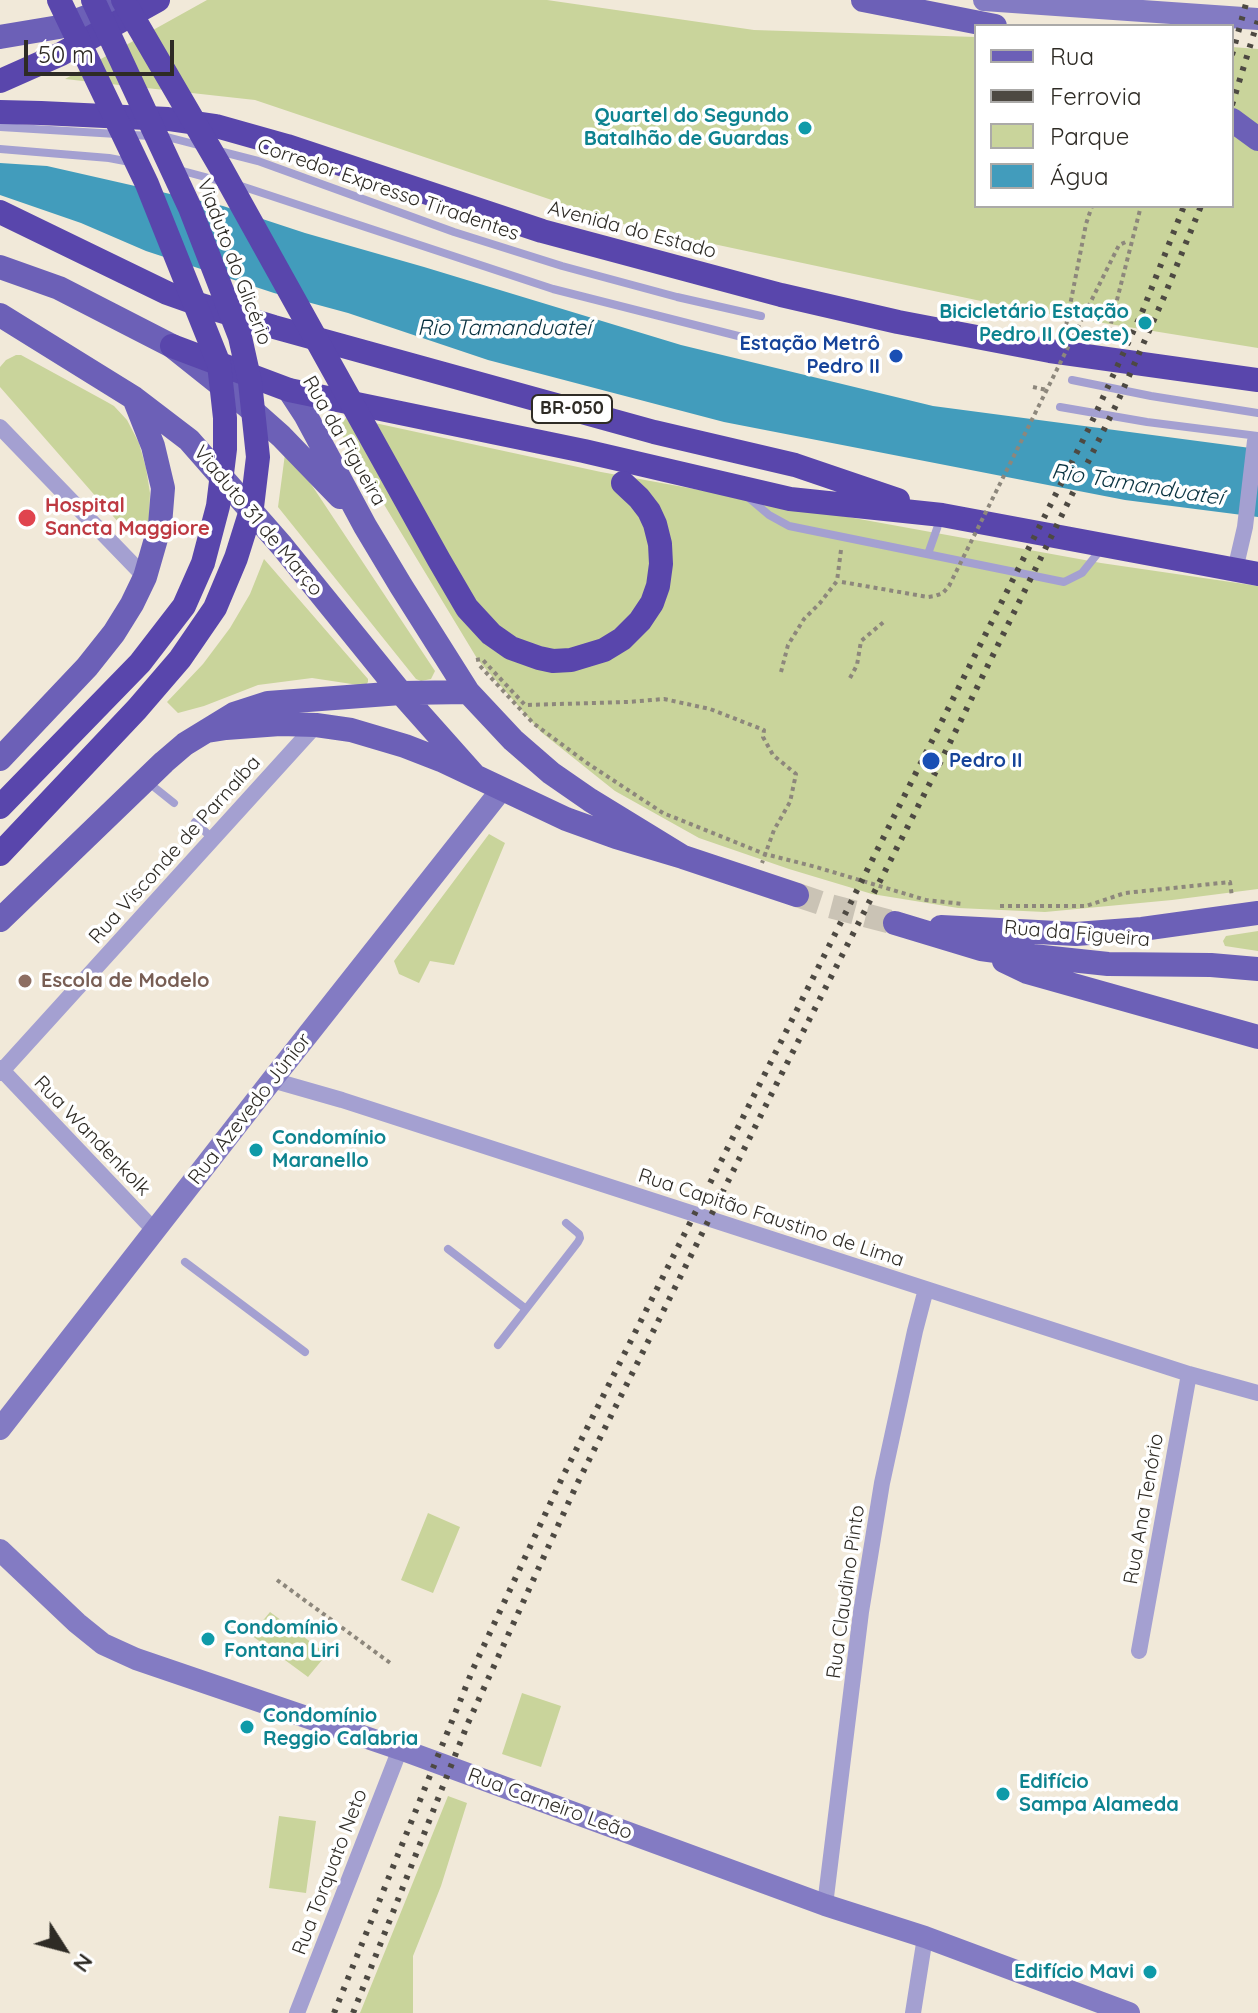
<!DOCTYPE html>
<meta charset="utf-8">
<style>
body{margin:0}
#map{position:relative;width:1258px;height:2013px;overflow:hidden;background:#f1e9d9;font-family:Quicksand,sans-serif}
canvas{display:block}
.legend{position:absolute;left:974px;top:24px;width:260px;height:184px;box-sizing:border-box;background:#fff;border:2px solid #abaaa8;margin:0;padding:10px 14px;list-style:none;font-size:24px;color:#2e2b25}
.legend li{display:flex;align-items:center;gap:16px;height:40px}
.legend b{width:40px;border:2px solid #abaaa8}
.north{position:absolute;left:24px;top:1909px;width:80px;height:80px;-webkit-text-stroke:6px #fff;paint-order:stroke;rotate:126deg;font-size:22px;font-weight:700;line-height:32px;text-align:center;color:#2e2b25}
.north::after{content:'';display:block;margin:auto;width:28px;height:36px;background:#2e2b25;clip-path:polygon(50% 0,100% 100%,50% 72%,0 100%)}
.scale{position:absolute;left:24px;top:40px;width:150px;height:36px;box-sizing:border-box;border:4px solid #2e2b25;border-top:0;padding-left:10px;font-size:24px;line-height:28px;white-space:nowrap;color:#2e2b25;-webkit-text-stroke:6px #fff;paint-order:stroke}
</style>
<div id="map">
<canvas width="1258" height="2013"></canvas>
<ul class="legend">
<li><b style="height:10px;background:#6c60b7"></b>Rua</li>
<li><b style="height:10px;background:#4d4942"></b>Ferrovia</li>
<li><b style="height:22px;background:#c9d49b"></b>Parque</li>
<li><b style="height:22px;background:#429cbc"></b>Água</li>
</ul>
<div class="north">N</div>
<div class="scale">50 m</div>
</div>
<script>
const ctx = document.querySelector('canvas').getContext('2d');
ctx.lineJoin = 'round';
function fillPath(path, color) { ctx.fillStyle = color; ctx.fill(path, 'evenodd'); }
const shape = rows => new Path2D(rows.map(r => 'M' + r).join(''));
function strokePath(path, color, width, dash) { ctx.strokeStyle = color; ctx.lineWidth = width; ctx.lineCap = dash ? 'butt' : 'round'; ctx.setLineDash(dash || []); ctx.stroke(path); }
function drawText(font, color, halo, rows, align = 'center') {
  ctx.font = font + ' Quicksand,sans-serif'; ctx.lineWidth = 7; ctx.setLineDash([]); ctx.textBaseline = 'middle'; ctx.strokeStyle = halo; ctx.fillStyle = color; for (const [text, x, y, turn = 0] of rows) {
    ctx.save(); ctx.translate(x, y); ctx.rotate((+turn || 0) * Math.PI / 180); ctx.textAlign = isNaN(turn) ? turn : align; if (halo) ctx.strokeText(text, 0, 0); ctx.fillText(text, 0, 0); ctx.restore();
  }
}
const green = shape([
 [207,0,547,0,754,30,976,37,976,206,1232,206,1232,47,1258,49,1258,348,1023,310,629,226,255,100,65,79],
 [16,355,21,355,107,402,114,406,127,420,139,443,146,468,150,493,149,519,144,530,140,532,126,531,0,387,0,367,6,360],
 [347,417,601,472,1101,563,1258,586,1258,889,1172,900,1045,912,958,908,872,894,789,869,699,838,615,791,541,732,478,660,339,430,341,423],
 [285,454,307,478,435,671,431,679,421,681,416,679,278,507],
 [264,559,368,679,368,682,365,686,312,678,258,685,204,706,178,713,167,702,203,664,230,628,250,594],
 [489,834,505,843,454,965,430,961,419,983,399,974,394,961],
 [1258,931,1258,951,1225,946,1223,941,1226,936],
 [428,1513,460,1527,433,1593,401,1580],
 [270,1612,327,1654,308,1677,251,1635],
 [522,1693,561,1706,541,1767,502,1754],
 [448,1796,467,1803,441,1886,413,1956,413,2013,360,2013],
 [279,1816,316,1821,306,1893,269,1888]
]);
const water = shape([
 [0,163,47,166,223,206,305,233,424,267,681,345,933,406,1258,449,1258,517,1125,500,724,422,488,360,348,313,274,293,146,251,81,223,0,195]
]);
const primaryTunnel = shape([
 [797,895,830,906,895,923]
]);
const path = shape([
 [1062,332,1066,326,1086,224,1092,206],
 [1107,339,1141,206],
 [1033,387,1047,390],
 [476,660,482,659,525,705,628,702,664,699,710,709,764,730,763,737,773,755,796,774,790,802,774,830,762,863],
 [480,666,533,723,587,763,663,813,765,854,816,867,926,900,963,904],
 [781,672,788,645,804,619,820,603,837,581,841,550],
 [850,678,857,665,861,641,886,620],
 [1000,906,1086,906,1125,893,1230,882,1232,897],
 [277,1580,393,1665]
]);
const lane = shape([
 [0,127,167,137,202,146],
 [0,149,109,158,130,162],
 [215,150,258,161,454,232,562,266,677,297,761,316],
 [179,170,220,181],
 [238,185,553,289,754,340],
 [1072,380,1151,396,1258,413],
 [1060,407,1147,422,1258,436],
 [749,498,769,515,789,526,1064,582,1082,573,1102,548],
 [928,554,941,517],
 [149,783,174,803],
 [195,822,213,839],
 [448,1249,526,1309],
 [185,1262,305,1352],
 [498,1345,578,1242,580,1238,579,1234,566,1223]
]);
const street = shape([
 [0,427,145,577],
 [1235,570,1245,527,1255,441],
 [0,1068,155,1231],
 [0,1073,316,725],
 [272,1080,342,1100,1189,1374,1258,1393],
 [1139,1651,1189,1374],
 [825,1905,861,1612,882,1483,915,1331,926,1289],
 [297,2013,400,1749],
 [913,2013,925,1937]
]);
const secondary = shape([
 [984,0,1258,19],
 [0,1429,272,1080,502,789],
 [0,1550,77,1623,103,1644,136,1659,400,1749,825,1905,925,1937,1129,2013]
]);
const primary = shape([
 [863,0,995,26],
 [0,37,59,27,133,0],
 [1232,120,1258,139],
 [0,267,59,288,172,346,246,405,281,436,340,497],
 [0,315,134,398,189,440,282,546,401,693,474,775],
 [289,390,306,416,365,526,401,586,468,692,513,740,551,773,590,800,683,857],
 [207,731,226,728,280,724,316,725,351,730,405,746,441,760,566,819,616,837,683,857,797,895],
 [0,759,87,667,114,633,132,604,145,577,160,525,163,488,153,446,134,398],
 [0,920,164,762,185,744,234,714,268,703,401,693,468,692],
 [895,923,981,949,1033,956,1108,964,1211,965,1258,969],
 [941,927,1076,934,1142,929,1258,913],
 [1004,961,1027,972,1258,1037]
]);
const highway = shape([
 [0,81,61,54,158,0],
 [0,112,41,113,168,119,216,126,287,146,542,231,781,295,898,322,1050,351,1258,380],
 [0,212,167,293,201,305,274,327,654,432,795,465,898,500],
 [172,346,289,390,584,451,790,499,942,515,1258,574]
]);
const rail = shape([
 [1232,55,1247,0],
 [1232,105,1258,20],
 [334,2013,473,1669,563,1476,1090,426,1143,310,1184,206],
 [353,2013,468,1723,577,1484,780,1077,933,777,1118,401,1164,297,1201,206]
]);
const pathBridge = shape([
 [842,582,928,597,935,596,943,593,949,586,1119,245,1128,241]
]);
const highwayBridge = shape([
 [123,0,221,168,439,560,467,608,491,634,511,648,539,658,553,661,571,660,604,650,622,639,640,621,652,603,658,586,661,564,660,544,655,524,649,511,639,498,623,483],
 [0,807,140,663,184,606,203,563,218,506,225,449,225,418,219,364,147,184,59,0],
 [0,854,137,709,180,659,215,608,236,558,252,507,258,457,250,382,240,337,190,208,93,0]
]);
const markers = [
 [805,128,8,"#0f9aa8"],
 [1145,323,8,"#0f9aa8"],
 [896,356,8,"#1a4fb4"],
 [27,518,10,"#e0444e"],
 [931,761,10,"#1a4fb4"],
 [25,981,8,"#8d6e63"],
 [256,1150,8,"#0f9aa8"],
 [208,1639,8,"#0f9aa8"],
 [247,1727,8,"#0f9aa8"],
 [1003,1794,8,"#0f9aa8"],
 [1150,1972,8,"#0f9aa8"]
];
const shields = [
 [572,409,80]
];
const shieldNames = [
 ["BR-050",572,409]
];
const cultureNames = [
 ["Quartel do Segundo",789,116,"right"],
 ["Batalhão de Guardas",789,139,"right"],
 ["Bicicletário Estação",1129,312,"right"],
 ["Pedro II (Oeste)",1129,335,"right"],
 ["Condomínio",272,1138],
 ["Maranello",272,1161],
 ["Condomínio",224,1628],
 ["Fontana Liri",224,1651],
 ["Condomínio",263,1716],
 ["Reggio Calabria",263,1739],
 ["Edifício",1019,1782],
 ["Sampa Alameda",1019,1805],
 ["Edifício Mavi",1134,1972,"right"]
];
const streetNames = [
 ["Corredor Expresso Tiradentes",388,190,19],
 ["Avenida do Estado",632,230,15],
 ["Viaduto do Glicério",234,262,69],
 ["Rua da Figueira",344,441,60],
 ["Viaduto 31 de Março",258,521,50],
 ["Rua Visconde de Parnaíba",175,850,-48],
 ["Rua da Figueira",1077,934,5],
 ["Rua Azevedo Júnior",250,1109,-52],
 ["Rua Wandenkolk",92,1136,46],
 ["Rua Capitão Faustino de Lima",771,1218,18],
 ["Rua Ana Tenório",1144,1509,-80],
 ["Rua Claudino Pinto",846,1592,-82],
 ["Rua Carneiro Leão",550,1804,20],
 ["Rua Torquato Neto",330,1872,-69]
];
const transitNames = [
 ["Estação Metrô",880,344],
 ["Pedro II",880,367],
 ["Pedro II",949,761,"left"]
];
const healthNames = [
 ["Hospital",45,506],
 ["Sancta Maggiore",45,529]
];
const educationNames = [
 ["Escola de Modelo",41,981]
];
const waterNames = [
 ["Rio Tamanduateí",504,328],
 ["Rio Tamanduateí",1137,485,9]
];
fillPath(green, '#c9d49b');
fillPath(water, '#429cbc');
strokePath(primaryTunnel, '#cac3b5', 24, [24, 12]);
strokePath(path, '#8d877c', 4, [4, 4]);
strokePath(lane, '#a4a0d1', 8);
strokePath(street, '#a4a0d1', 16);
strokePath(secondary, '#837bc3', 22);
strokePath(primary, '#6c60b7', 24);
strokePath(highway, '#5946ac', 24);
strokePath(rail, '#4d4942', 6, [4, 8]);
strokePath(pathBridge, '#8d877c', 4, [4, 4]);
strokePath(highwayBridge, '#5946ac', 24);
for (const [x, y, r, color] of markers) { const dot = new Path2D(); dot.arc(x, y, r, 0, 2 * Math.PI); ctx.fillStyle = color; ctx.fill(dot); strokePath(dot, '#fff', 3); }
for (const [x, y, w] of shields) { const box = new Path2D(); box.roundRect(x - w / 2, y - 14, w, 28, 6); ctx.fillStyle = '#fff'; ctx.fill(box); strokePath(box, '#2e2b25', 2); }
drawText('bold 18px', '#2e2b25', null, shieldNames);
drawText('bold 20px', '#0d838f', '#fff', cultureNames, 'left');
drawText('20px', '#2e2b25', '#fff', streetNames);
drawText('bold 20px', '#164399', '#fff', transitNames, 'right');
drawText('bold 20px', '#be3a42', '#fff', healthNames, 'left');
drawText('bold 20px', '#785e54', '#fff', educationNames, 'left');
drawText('italic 22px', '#083240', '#fff', waterNames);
</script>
